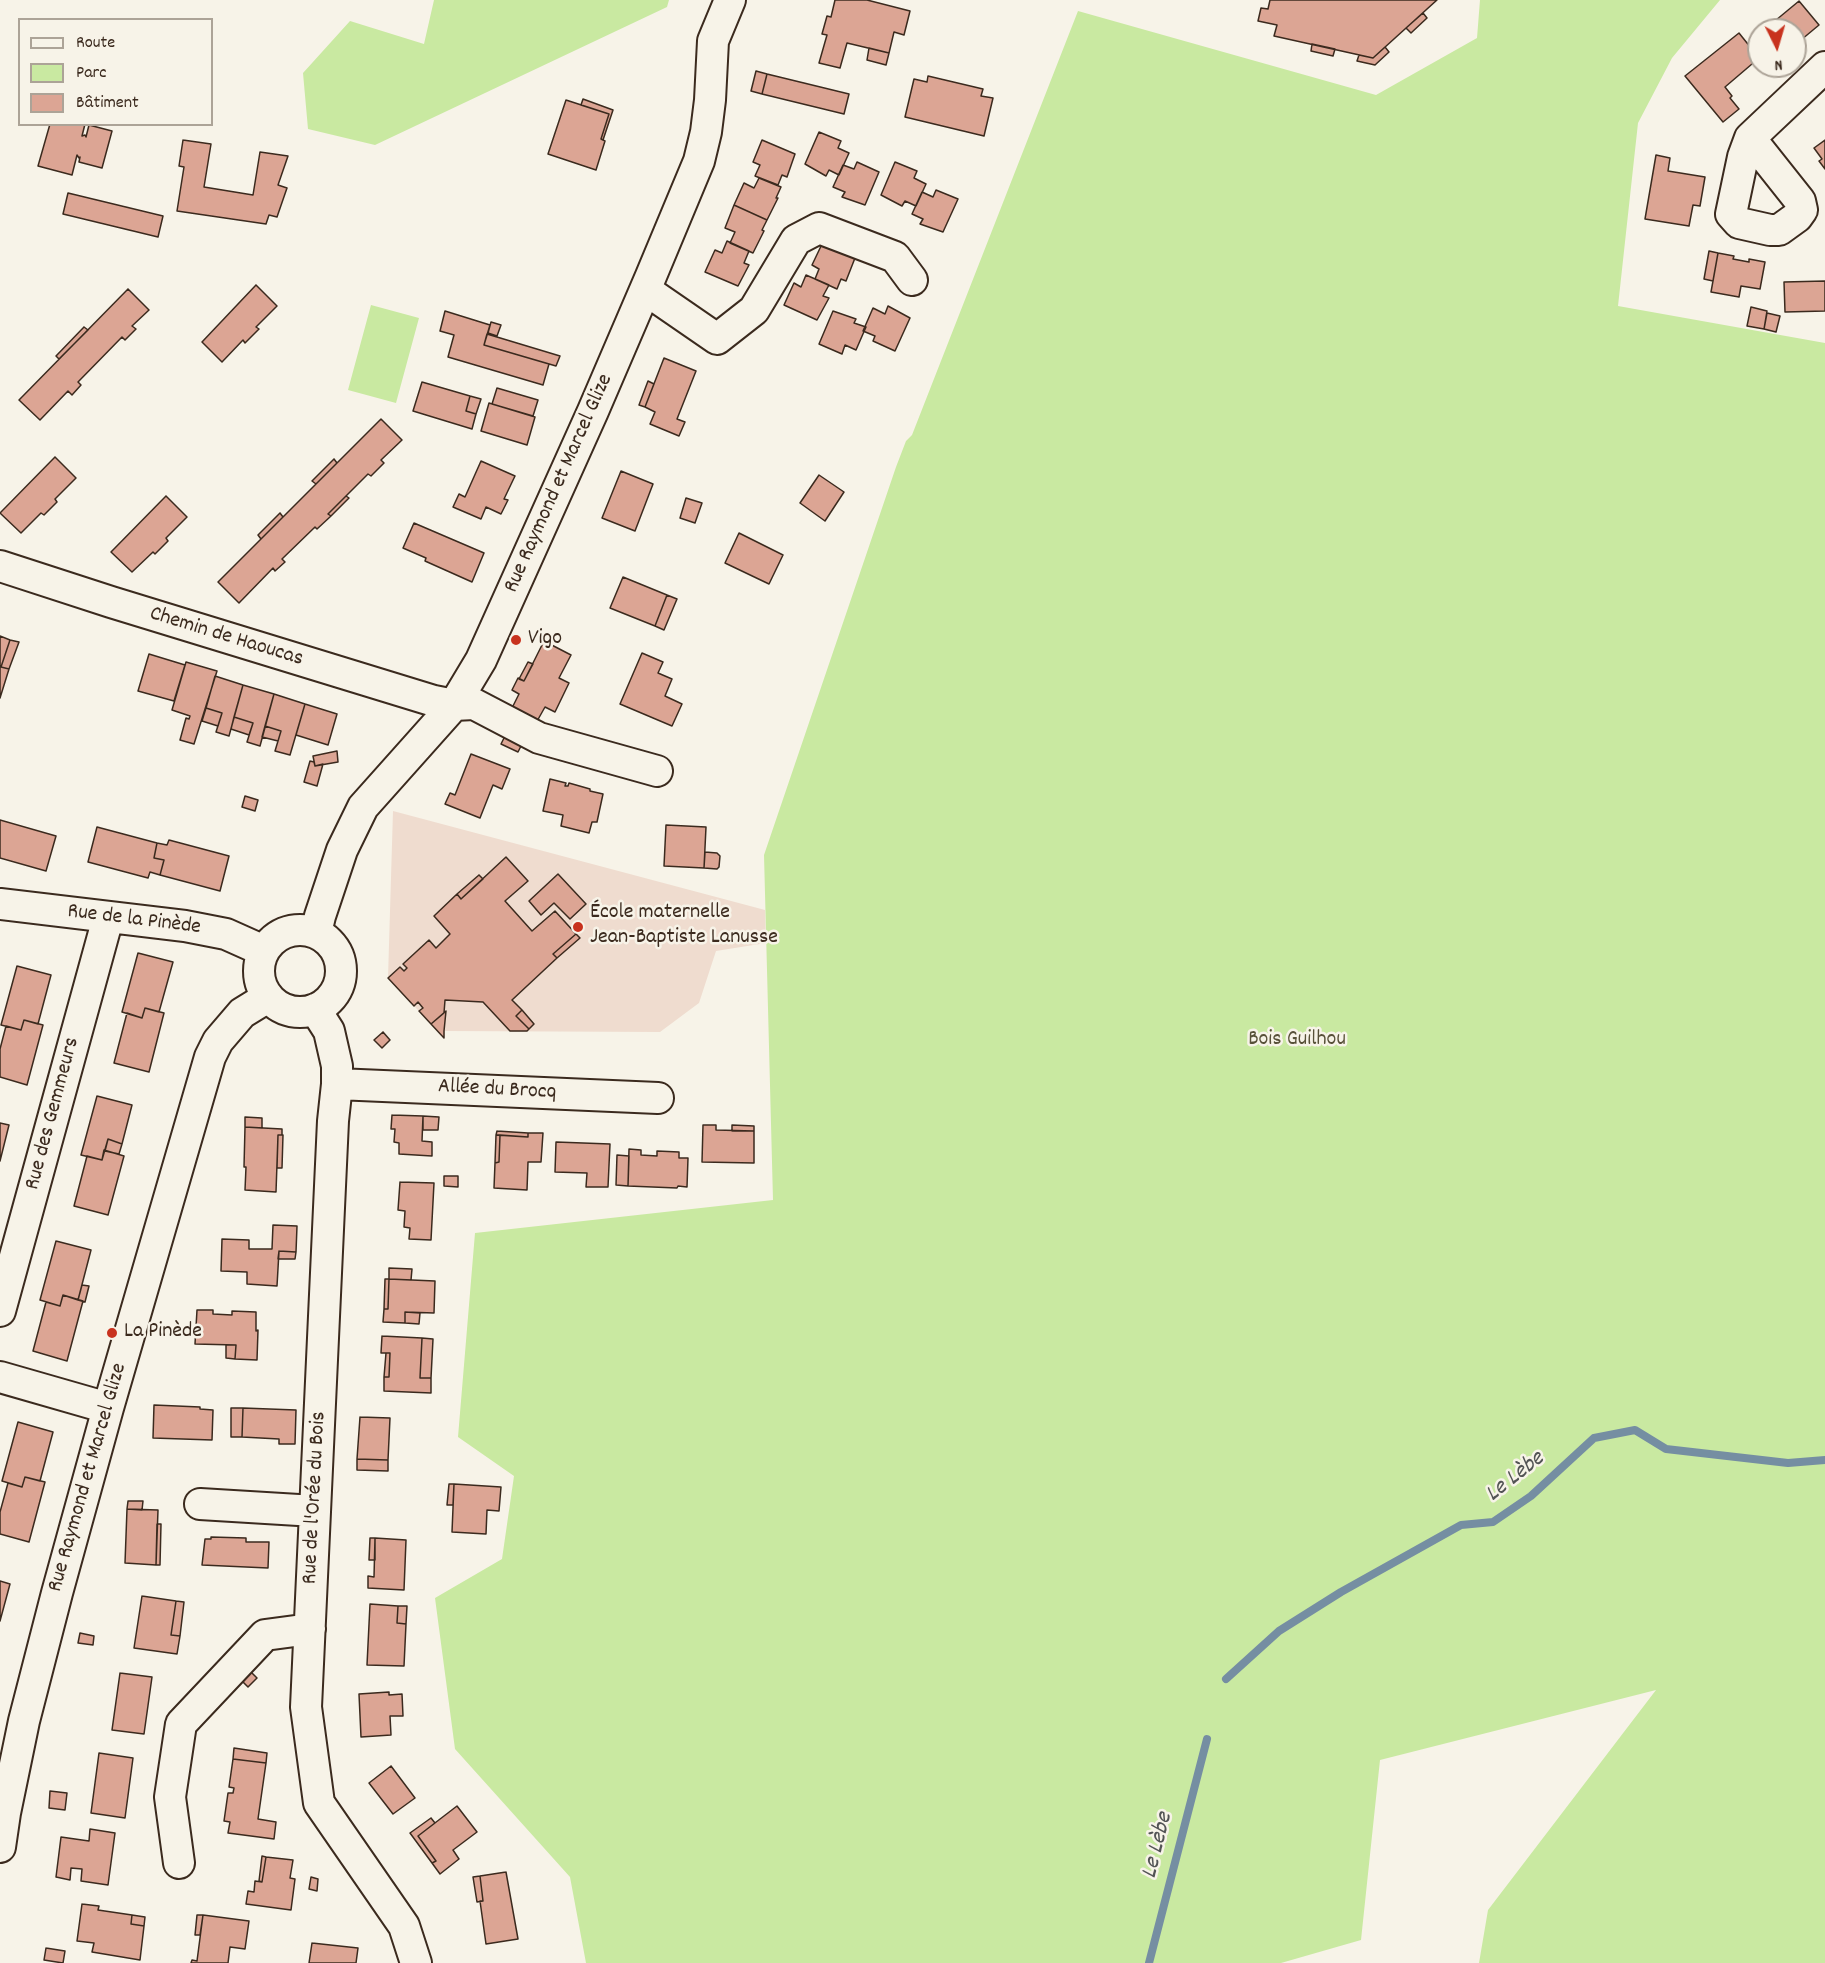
<!DOCTYPE html>
<meta charset="utf-8">
<style>
body{margin:0}
#map{position:relative;width:1825px;height:1963px;overflow:hidden;background:#f7f3e8;font-family:Dekko,sans-serif}
canvas{display:block}
.legend{position:absolute;left:18px;top:18px;width:195px;height:108px;box-sizing:border-box;background:#f7f3e8;border:2px solid #aca397;margin:0;padding:8px 10px;list-style:none;font-size:18px;color:#3b2a1e}
.legend li{display:flex;align-items:center;gap:12px;height:30px}
.legend b{width:30px;border:2px solid #aca397}
.north{position:absolute;left:1747px;top:18px;width:60px;height:60px;box-sizing:border-box;background:#f7f3e8;border:2px solid #aca397;border-radius:50%;rotate:175deg;font-size:16px;font-weight:700;line-height:24px;text-align:center;color:#3b2a1e}
.north::after{content:'';display:block;margin:auto;width:21px;height:27px;background:#c8321e;clip-path:polygon(50% 0,100% 100%,50% 72%,0 100%)}
</style>
<div id="map">
<canvas width="1825" height="1963"></canvas>
<ul class="legend">
<li><b style="height:8px;background:#f7f3e8"></b>Route</li>
<li><b style="height:16px;background:#c9e9a1"></b>Parc</li>
<li><b style="height:16px;background:#dca594"></b>Bâtiment</li>
</ul>
<div class="north">N</div>
</div>
<script>
const ctx = document.querySelector('canvas').getContext('2d');
ctx.lineJoin = 'round';
function fillPath(path, color) { ctx.fillStyle = color; ctx.fill(path, 'evenodd'); }
const shape = rows => new Path2D(rows.map(r => 'M' + r).join(''));
function strokePath(path, color, width, dash) { ctx.strokeStyle = color; ctx.lineWidth = width; ctx.lineCap = dash ? 'butt' : 'round'; ctx.setLineDash(dash || []); ctx.stroke(path); }
function drawText(font, color, halo, rows, align = 'center') {
  ctx.font = font + ' Dekko,sans-serif'; ctx.lineWidth = 5; ctx.setLineDash([]); ctx.textBaseline = 'middle'; ctx.strokeStyle = halo; ctx.fillStyle = color; for (const [text, x, y, turn = 0] of rows) {
    ctx.save(); ctx.translate(x, y); ctx.rotate((+turn || 0) * Math.PI / 180); ctx.textAlign = isNaN(turn) ? turn : align; if (halo) ctx.strokeText(text, 0, 0); ctx.fillText(text, 0, 0); ctx.restore();
  }
}
const built = shape([
 [393,811,765,910,766,943,716,951,699,1003,660,1032,445,1031,444,1038,388,978]
]);
const green = shape([
 [434,0,669,0,667,7,375,145,308,129,303,73,350,21,424,44],
 [1480,0,1720,0,1672,58,1638,123,1618,306,1825,343,1825,1963,1479,1963,1488,1910,1656,1690,1380,1760,1361,1940,1281,1963,586,1963,570,1877,455,1749,435,1598,502,1559,514,1476,458,1437,475,1233,773,1200,764,855,896,467,906,441,912,435,1078,11,1376,95,1477,38],
 [371,305,419,318,396,403,348,390]
]);
const stream = shape([
 [1226,1679,1279,1631,1341,1592,1461,1525,1493,1522,1531,1496,1594,1438,1635,1430,1666,1449,1788,1463,1825,1460],
 [1149,1963,1207,1739]
]);
const building = shape([
 [835,0,867,0,910,11,904,35,894,32,889,53,847,43,840,68,819,63,827,35,822,34,827,16,831,17,835,0],
 [1270,0,1437,0,1373,58,1274,36,1277,25,1258,21,1261,8,1268,9,1270,0],
 [1799,1,1819,25,1795,45,1795,30,1764,30,1799,1],
 [1423,13,1427,18,1411,33,1406,28,1423,13],
 [1739,33,1759,58,1725,87,1732,96,1730,98,1739,109,1723,122,1685,76,1739,33],
 [1312,44,1335,49,1333,56,1311,51,1312,44],
 [1385,47,1389,52,1375,65,1357,61,1359,55,1373,58,1385,47],
 [869,48,889,53,886,65,867,60,869,48],
 [756,71,767,74,762,94,751,91,756,71],
 [767,74,849,94,844,114,762,94,767,74],
 [928,76,983,89,981,96,993,98,984,136,905,117,914,79,927,82,928,76],
 [583,99,613,110,603,140,601,139,609,114,581,105,583,99],
 [566,100,609,114,601,139,605,141,596,170,548,154,566,100],
 [50,124,85,124,82,136,85,135,86,137,89,125,112,131,102,168,79,162,80,157,79,158,77,155,72,175,38,166,50,124],
 [819,132,841,141,838,148,849,153,839,175,829,170,826,176,805,164,819,132],
 [183,140,211,144,204,187,253,195,260,152,288,156,278,185,287,188,277,217,269,215,266,224,177,211,184,167,179,166,183,140],
 [762,140,795,154,787,177,782,175,778,185,755,176,760,165,753,162,762,140],
 [1825,140,1825,169,1819,161,1822,159,1814,148,1825,140],
 [1656,155,1670,158,1668,171,1705,177,1700,206,1693,205,1689,226,1645,219,1656,155],
 [857,162,879,172,865,205,842,197,845,192,833,187,843,165,854,169,857,162],
 [895,162,917,171,914,178,926,184,916,206,905,201,902,206,881,195,895,162],
 [759,178,781,187,776,198,778,198,767,220,734,205,744,183,754,188,759,178],
 [936,190,958,199,943,232,920,224,923,219,912,214,922,192,933,197,936,190],
 [68,193,163,216,158,237,63,214,68,193],
 [734,205,767,220,762,230,764,231,753,253,730,243,735,232,725,228,734,205],
 [727,241,749,251,744,263,749,265,738,286,705,272,715,250,722,253,727,241],
 [822,244,855,258,846,281,841,279,837,289,815,279,819,269,812,265,822,244],
 [1709,251,1718,253,1713,281,1704,279,1709,251],
 [1718,253,1734,256,1733,259,1749,262,1749,259,1765,262,1760,289,1741,286,1739,297,1711,292,1718,253],
 [806,275,829,285,823,296,829,298,817,320,784,305,794,283,801,287,806,275],
 [1825,281,1825,311,1785,312,1784,282,1825,281],
 [256,285,277,306,256,327,259,329,245,343,243,340,222,362,202,342,256,285],
 [128,289,149,310,132,326,136,329,125,340,122,337,78,382,81,385,72,395,68,391,40,420,19,400,128,289],
 [888,306,910,318,895,351,873,341,875,336,863,331,873,308,885,314,888,306],
 [1751,307,1767,311,1764,329,1747,326,1751,307],
 [445,311,490,325,484,345,549,364,543,385,448,357,454,335,440,331,445,311],
 [833,311,856,319,854,323,866,327,856,350,845,345,842,354,819,344,833,311],
 [1767,313,1780,316,1776,332,1764,329,1767,313],
 [491,322,501,325,497,336,488,333,491,322],
 [84,327,88,330,59,359,56,356,84,327],
 [487,334,560,356,556,366,484,345,487,334],
 [664,358,696,371,677,419,685,422,679,436,650,424,655,412,645,407,664,358],
 [648,381,654,384,645,407,639,405,648,381],
 [422,382,470,396,466,411,476,414,472,429,413,411,422,382],
 [497,388,538,400,533,416,492,404,497,388],
 [470,396,481,399,476,414,466,411,470,396],
 [489,403,535,417,527,445,481,431,489,403],
 [381,419,402,440,381,460,384,463,371,476,368,474,328,514,331,516,317,529,315,527,282,559,285,562,275,571,273,568,239,603,218,582,381,419],
 [55,457,76,478,55,499,57,502,44,515,41,513,21,533,0,513,55,457],
 [334,459,337,463,316,484,312,481,334,459],
 [481,461,515,476,504,499,508,500,501,514,486,507,481,519,453,507,459,494,465,497,481,461],
 [621,471,653,484,635,531,602,518,621,471],
 [819,475,844,492,825,521,800,503,819,475],
 [166,496,187,517,166,538,168,541,155,554,153,552,132,572,111,552,166,496],
 [346,496,349,498,331,516,328,514,346,496],
 [686,498,702,503,695,523,680,518,686,498],
 [280,513,283,517,261,539,258,535,280,513],
 [414,523,484,553,472,582,425,561,426,558,403,548,414,523],
 [739,533,783,555,769,584,725,563,739,533],
 [623,577,667,595,655,626,610,608,623,577],
 [667,595,677,599,664,630,655,626,667,595],
 [0,636,10,640,1,667,9,669,0,698,0,636],
 [10,640,19,642,9,669,1,667,10,640],
 [544,641,571,655,559,678,569,683,555,712,545,707,536,723,511,710,519,694,512,690,518,678,524,681,544,641],
 [642,653,663,662,658,673,672,679,665,696,682,704,672,726,620,704,642,653],
 [149,654,185,665,174,701,138,691,149,654],
 [186,662,217,671,194,744,180,740,186,718,189,719,190,716,172,710,186,662],
 [528,662,533,664,524,681,519,679,528,662],
 [215,676,243,685,229,736,216,732,222,713,206,708,215,676],
 [243,685,274,694,260,746,247,742,253,723,234,717,243,685],
 [274,694,305,704,290,755,275,751,281,731,265,726,274,694],
 [305,704,337,714,328,745,296,735,305,704],
 [206,708,222,713,218,726,202,721,206,708],
 [234,717,253,723,249,735,231,729,234,717],
 [265,726,281,731,278,741,262,737,265,726],
 [506,734,523,742,518,752,501,744,506,734],
 [337,751,338,762,315,766,313,756,337,751],
 [471,754,510,769,502,789,493,785,480,818,445,804,450,793,455,795,471,754],
 [310,761,314,762,315,766,323,764,317,786,304,782,310,761],
 [550,779,566,783,565,786,568,786,569,783,590,789,590,791,603,794,597,822,592,822,589,833,561,826,563,815,543,811,550,779],
 [245,796,258,800,255,811,242,807,245,796],
 [0,820,56,836,46,871,0,858,0,820],
 [666,825,706,827,704,868,664,866,666,825],
 [97,827,157,843,154,858,164,860,160,875,150,872,148,878,88,862,97,827],
 [169,840,229,856,220,891,160,875,164,860,154,858,157,843,167,845,169,840],
 [705,852,717,853,720,856,719,867,717,869,704,868,705,852],
 [506,857,528,881,505,901,532,931,555,911,576,934,553,954,557,958,512,1000,522,1010,516,1016,529,1029,527,1031,510,1031,483,1002,445,1000,444,1013,431,1024,419,1011,423,1008,418,1002,414,1006,388,978,400,967,404,971,407,968,403,964,429,940,436,948,450,934,434,916,457,894,461,899,506,857],
 [558,874,586,904,570,919,554,903,541,915,529,901,558,874],
 [479,875,483,879,461,899,457,894,479,875],
 [576,934,580,938,557,958,553,954,576,934],
 [138,953,173,962,159,1012,145,1008,142,1018,122,1012,138,953],
 [17,966,51,975,38,1024,24,1020,21,1030,1,1025,17,966],
 [145,1008,164,1013,149,1072,114,1063,127,1013,142,1018,145,1008],
 [522,1010,534,1024,529,1029,516,1016,522,1010],
 [446,1011,444,1031,444,1038,431,1024,446,1011],
 [24,1020,43,1025,27,1085,0,1077,0,1049,6,1026,21,1030,24,1020],
 [383,1032,390,1040,382,1048,374,1040,383,1032],
 [97,1096,132,1105,122,1144,108,1139,102,1160,81,1155,97,1096],
 [392,1115,423,1116,422,1141,432,1142,432,1156,399,1154,399,1143,394,1142,395,1129,391,1129,392,1115],
 [423,1116,439,1117,438,1130,423,1130,423,1116],
 [245,1117,262,1118,262,1128,245,1127,245,1117],
 [0,1123,9,1125,0,1161,0,1123],
 [703,1125,716,1125,716,1130,754,1131,754,1163,702,1162,703,1125],
 [732,1125,754,1126,754,1131,732,1131,732,1125],
 [245,1127,282,1129,282,1135,278,1135,276,1192,245,1190,246,1167,244,1167,245,1127],
 [497,1131,528,1133,528,1137,496,1135,497,1131],
 [528,1133,543,1133,541,1162,528,1162,527,1190,494,1188,495,1163,499,1162,500,1135,528,1137,528,1133],
 [278,1135,283,1135,282,1168,277,1168,278,1135],
 [496,1135,500,1135,499,1162,495,1163,496,1135],
 [108,1139,122,1144,119,1154,105,1151,108,1139],
 [556,1142,610,1144,608,1187,586,1187,587,1173,555,1172,556,1142],
 [629,1149,641,1150,641,1155,657,1156,657,1151,679,1152,679,1158,688,1158,687,1187,678,1186,677,1188,628,1186,629,1149],
 [104,1150,124,1156,108,1215,74,1206,87,1156,102,1160,104,1150],
 [617,1155,629,1156,628,1186,616,1185,617,1155],
 [444,1176,458,1176,458,1187,444,1186,444,1176],
 [400,1182,434,1183,431,1240,409,1239,410,1228,404,1227,405,1211,398,1210,400,1182],
 [273,1225,297,1226,296,1252,279,1251,277,1286,247,1284,247,1272,221,1271,222,1239,249,1240,249,1249,272,1249,273,1225],
 [56,1241,91,1250,78,1300,63,1295,60,1306,40,1300,56,1241],
 [279,1251,296,1252,295,1259,278,1259,279,1251],
 [389,1268,412,1269,411,1280,389,1279,389,1268],
 [385,1279,389,1279,388,1309,384,1309,385,1279],
 [389,1279,435,1281,434,1313,405,1312,405,1323,383,1322,384,1309,388,1309,389,1279],
 [82,1285,89,1286,85,1302,78,1300,82,1285],
 [63,1295,83,1301,67,1361,33,1351,46,1302,60,1306,63,1295],
 [197,1310,213,1310,213,1314,232,1315,232,1311,256,1312,256,1331,258,1330,257,1360,235,1359,236,1345,195,1344,197,1310],
 [405,1312,420,1313,419,1324,405,1323,405,1312],
 [382,1336,422,1338,420,1378,431,1378,431,1393,384,1391,384,1377,389,1377,390,1353,381,1353,382,1336],
 [422,1338,433,1339,431,1378,420,1378,422,1338],
 [226,1345,236,1345,235,1359,226,1358,226,1345],
 [386,1353,390,1353,389,1377,384,1377,386,1353],
 [154,1405,200,1407,200,1409,213,1410,212,1440,153,1438,154,1405],
 [231,1408,243,1408,242,1437,231,1437,231,1408],
 [243,1408,296,1410,295,1444,279,1444,279,1439,242,1437,243,1408],
 [360,1417,390,1418,388,1460,357,1459,360,1417],
 [18,1422,53,1432,40,1481,25,1477,22,1487,2,1481,18,1422],
 [357,1459,388,1460,388,1471,357,1470,357,1459],
 [25,1477,45,1482,29,1542,0,1534,0,1512,8,1483,22,1487,25,1477],
 [449,1484,454,1484,453,1505,447,1505,449,1484],
 [454,1484,501,1487,499,1511,487,1510,486,1534,452,1532,454,1484],
 [128,1501,143,1501,142,1510,127,1509,128,1501],
 [127,1509,158,1510,156,1565,125,1563,127,1509],
 [157,1524,161,1524,160,1565,156,1565,157,1524],
 [211,1537,246,1538,246,1542,269,1542,268,1568,202,1565,205,1539,211,1539,211,1537],
 [370,1538,375,1538,375,1560,369,1560,370,1538],
 [375,1538,406,1540,404,1590,368,1588,368,1576,374,1577,375,1538],
 [0,1581,10,1584,0,1621,0,1581],
 [142,1596,176,1601,171,1635,180,1636,177,1654,134,1648,142,1596],
 [176,1601,184,1602,180,1636,171,1635,176,1601],
 [370,1604,398,1606,397,1623,406,1624,404,1666,367,1665,370,1604],
 [398,1606,407,1606,406,1624,397,1623,398,1606],
 [80,1633,94,1636,93,1645,78,1643,80,1633],
 [250,1671,257,1678,248,1687,241,1680,250,1671],
 [120,1673,152,1677,144,1734,112,1730,120,1673],
 [389,1692,389,1695,402,1694,403,1716,390,1716,391,1735,361,1737,359,1694,389,1692],
 [234,1748,267,1753,266,1763,233,1759,234,1748],
 [99,1753,133,1758,125,1818,91,1813,99,1753],
 [233,1759,266,1763,258,1819,276,1822,274,1839,228,1833,230,1822,224,1821,228,1793,233,1793,234,1788,229,1787,233,1759],
 [391,1766,415,1798,393,1814,369,1783,391,1766],
 [50,1791,67,1793,65,1810,49,1808,50,1791],
 [457,1806,477,1832,453,1850,459,1859,440,1874,432,1863,436,1861,418,1836,457,1806],
 [431,1818,435,1823,418,1836,436,1861,432,1863,410,1833,431,1818],
 [90,1829,115,1833,108,1885,81,1881,82,1869,71,1868,70,1880,56,1877,61,1837,89,1841,90,1829],
 [262,1856,266,1857,262,1882,259,1881,262,1856],
 [266,1857,293,1860,290,1878,295,1879,291,1910,246,1904,248,1891,254,1892,255,1881,262,1882,266,1857],
 [506,1872,518,1939,486,1944,480,1901,483,1901,480,1876,506,1872],
 [480,1876,483,1901,477,1902,473,1877,480,1876],
 [311,1877,318,1879,317,1891,309,1889,311,1877],
 [82,1904,99,1906,98,1910,132,1915,131,1924,144,1926,140,1960,92,1952,94,1943,77,1941,82,1904],
 [132,1915,145,1917,144,1926,131,1924,132,1915],
 [197,1915,203,1915,200,1935,195,1935,197,1915],
 [203,1915,249,1921,245,1949,230,1947,228,1963,191,1963,192,1960,197,1961,203,1915],
 [312,1943,358,1948,356,1963,309,1963,312,1943],
 [46,1948,65,1951,63,1963,44,1960,46,1948]
]);
const minor = shape([
 [1750,138,1800,201,1802,210,1797,217,1779,230,1770,230,1739,223,1731,214,1743,157,1750,138,1825,67],
 [645,292,656,297,717,339,754,310,796,240,819,228,895,257,912,280],
 [0,566,111,602,434,701,454,705,474,704,539,738,657,771],
 [0,904,185,926,226,934,264,951],
 '259 971a41 41 0 1 1 82 0a41 41 0 1 1-82 0Z',
 [316,933,320,916,342,850,363,807,454,705,481,660,593,411,651,276,699,161,706,132,710,100,713,41,730,0],
 [315,1009,329,1031,337,1066,337,1084,333,1121,306,1707,319,1803,404,1926,416,1963],
 [337,1084,658,1098],
 [0,1311,108,918],
 [0,1377,108,1408],
 [200,1504,315,1511],
 [0,1847,5,1813,24,1721,57,1593,108,1408,210,1057,218,1041,242,1013,268,997],
 [179,1863,170,1797,181,1724,265,1635,310,1629]
]);
const markers = [
 [516,640,6,"#c8321e"],
 [578,927,6,"#c8321e"],
 [112,1333,6,"#c8321e"]
];
const streetNames = [
 ["Rue Raymond et Marcel Glize",560,484,-66],
 ["Chemin de Haoucas",226,638,17],
 ["Rue de la Pinède",134,921,7],
 ["Allée du Brocq",497,1091,3],
 ["Rue des Gemmeurs",54,1114,-75],
 ["Rue Raymond et Marcel Glize",89,1478,-74],
 ["Rue de l'Orée du Bois",316,1498,-87]
];
const poiNames = [
 ["Vigo",528,640],
 ["École maternelle",590,914],
 ["Jean-Baptiste Lanusse",590,939],
 ["La Pinède",124,1333]
];
const parkNames = [
 ["Bois Guilhou",1297,1041]
];
const waterNames = [
 ["Le Lèbe",1516,1478,-38],
 ["Le Lèbe",1159,1846,-76]
];
fillPath(built, '#efdccf');
fillPath(green, '#c9e9a1');
strokePath(stream, '#758ea2', 8);
fillPath(building, '#dca594');
strokePath(building, '#3b2a1e', 1.5);
strokePath(minor, '#3b2a1e', 34);
strokePath(minor, '#f7f3e8', 30);
for (const [x, y, r, color] of markers) { const dot = new Path2D(); dot.arc(x, y, r, 0, 2 * Math.PI); ctx.fillStyle = color; ctx.fill(dot); strokePath(dot, '#f7f3e8', 2); }
drawText('22px', '#3b2a1e', '#f7f3e8', streetNames);
drawText('22px', '#3b2a1e', '#f7f3e8', poiNames, 'left');
drawText('22px', '#575038', '#f7f3e8', parkNames);
drawText('italic 24px', '#535455', '#f7f3e8', waterNames);
</script>
